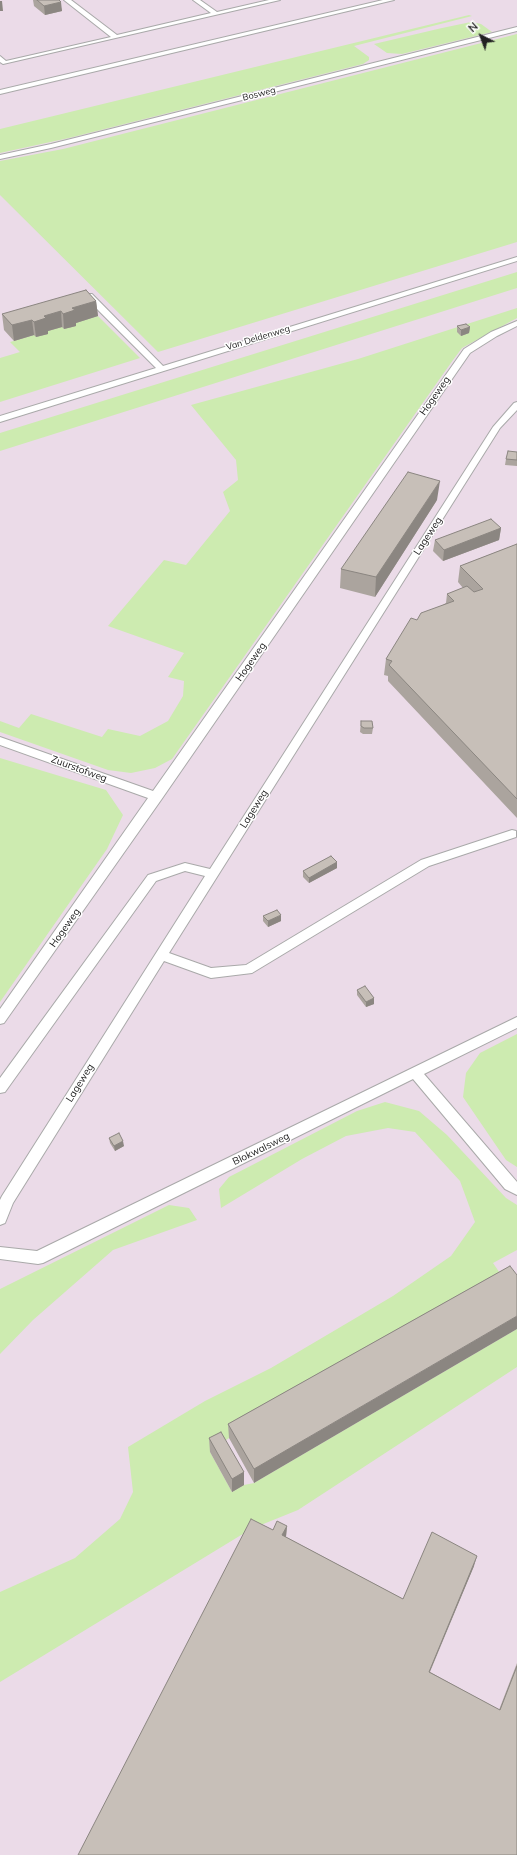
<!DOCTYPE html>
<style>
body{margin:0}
#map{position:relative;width:517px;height:1855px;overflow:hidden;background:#f2efe9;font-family:Mulish,sans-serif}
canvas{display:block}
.north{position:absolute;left:461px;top:16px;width:40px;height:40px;-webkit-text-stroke:3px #fff;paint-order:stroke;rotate:318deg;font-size:11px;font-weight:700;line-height:16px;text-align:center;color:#222}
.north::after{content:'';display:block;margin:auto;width:14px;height:18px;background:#222;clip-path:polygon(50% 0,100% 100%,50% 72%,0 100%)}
</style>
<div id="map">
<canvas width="517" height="1855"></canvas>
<div class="north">N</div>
</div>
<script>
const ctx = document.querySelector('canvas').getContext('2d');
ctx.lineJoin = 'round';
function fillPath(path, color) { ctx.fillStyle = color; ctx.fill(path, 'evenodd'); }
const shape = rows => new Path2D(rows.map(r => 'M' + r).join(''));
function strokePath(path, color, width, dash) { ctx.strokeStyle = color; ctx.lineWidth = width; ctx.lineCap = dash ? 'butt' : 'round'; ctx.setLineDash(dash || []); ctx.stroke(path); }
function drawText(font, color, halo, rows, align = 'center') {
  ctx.font = font + ' Mulish,sans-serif'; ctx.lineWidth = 3; ctx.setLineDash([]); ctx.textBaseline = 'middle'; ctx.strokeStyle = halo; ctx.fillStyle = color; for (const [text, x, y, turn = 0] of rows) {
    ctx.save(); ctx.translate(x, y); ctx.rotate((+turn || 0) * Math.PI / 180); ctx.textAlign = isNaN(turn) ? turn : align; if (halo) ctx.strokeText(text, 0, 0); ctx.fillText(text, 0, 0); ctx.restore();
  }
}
const industrial = shape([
 [0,0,517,0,517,1855,0,1855]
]);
const grass = shape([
 [469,15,472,16,354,46,369,57,369,60,363,64,69,138,0,153,0,129],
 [471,22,481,24,492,32,402,54,387,53,374,44,442,28],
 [517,34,517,242,158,352,0,195,0,161,63,149],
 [517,272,517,288,0,451,0,433],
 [517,308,517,318,462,348,453,360,172,759,155,768,131,773,108,770,0,732,0,721,19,728,31,714,102,737,108,729,140,736,168,721,183,696,184,681,168,677,184,653,108,626,164,560,186,565,230,511,223,492,238,480,236,460,191,405,358,359],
 [98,316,140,358,0,402,0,358,20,352,10,342],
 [0,758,106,790,123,815,107,849,0,1002],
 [517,1034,517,1167,506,1160,463,1097,466,1073,480,1053],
 [385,1102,419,1111,447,1135,506,1198,517,1205,517,1250,493,1263,506,1282,229,1438,210,1452,232,1492,244,1485,254,1483,517,1329,517,1367,298,1510,251,1529,0,1682,0,1592,75,1558,120,1519,133,1492,128,1447,205,1401,271,1368,393,1296,451,1256,475,1222,460,1181,415,1132,388,1128,346,1136,302,1159,221,1208,219,1189,229,1177,357,1111],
 [169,1205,189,1208,197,1220,113,1250,33,1320,0,1354,0,1289]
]);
const service = shape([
 [64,0,71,0,117,35,211,13,193,0,200,0,217,12,269,0,280,0,3,64,0,62,0,56,6,61,111,37,64,0],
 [383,0,394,0,0,94,0,90,383,0],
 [517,27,517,31,51,148,0,159,0,155,51,144,517,27],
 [517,257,517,261,0,422,0,416,156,368,86,298,86,294,92,294,163,366,517,257],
 [517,321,517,326,497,336,470,353,161,800,4,1023,0,1024,0,1009,148,798,0,745,0,737,153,791,464,349,491,332,517,321],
 [517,402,517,410,500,428,169,953,211,968,246,965,421,860,512,830,516,831,516,837,429,866,252,973,211,978,164,961,13,1203,5,1223,0,1225,0,1200,2,1196,205,876,185,871,156,881,5,1092,0,1093,0,1078,148,875,185,863,210,869,493,427,514,403,517,402],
 [517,1017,517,1028,424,1074,517,1182,517,1195,505,1189,413,1079,43,1263,38,1264,0,1259,0,1247,37,1251,517,1017]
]);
const wall = shape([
 [33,0,59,0,62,11,45,15,34,6],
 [96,301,98,316,76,323,76,326,64,329,62,327,48,331,48,334,36,337,34,335,14,341,4,330,2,314],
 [457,326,470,327,469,333,461,336,457,332],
 [517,452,517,466,505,465,506,459],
 [437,500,375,597,340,588,341,569],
 [501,528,499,540,443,561,433,551,435,540],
 [517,544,517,818,388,681,388,676,384,675,386,659,417,620,446,603,447,594,463,588,458,582,460,566],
 [361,721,373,728,372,734,363,734,360,732],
 [337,862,337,868,309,883,303,877,303,871],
 [263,916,281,921,268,927,263,921],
 [357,990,374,998,374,1004,366,1007,357,995],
 [109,1138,124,1146,115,1151,110,1143],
 [510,1266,254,1483,229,1438,228,1424],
 [209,1438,244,1472,244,1485,232,1492,210,1452],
 [287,1526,286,1537,403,1599,474,1566,430,1672,499,1710,517,1663,517,1855,273,1530]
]);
const shadedWall = shape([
 [0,1,2,1,3,11,0,11],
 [61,2,62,11,45,15,44,6],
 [96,301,98,316,76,323,76,326,64,329,63,314,72,308],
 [61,311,62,327,48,331,48,334,36,337,34,322,44,316],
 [32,320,34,335,14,341,12,325],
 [470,327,469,333,461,336,461,330],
 [440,481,437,500,375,597,376,577],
 [501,528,499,540,443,561,444,550],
 [337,862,337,868,309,883,309,878],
 [281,915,281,921,268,927,268,921],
 [374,998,374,1004,366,1007,366,1002],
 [123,1141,124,1146,115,1151,114,1146],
 [517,1316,517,1329,254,1483,254,1469],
 [244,1472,244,1485,232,1492,232,1479],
 [287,1526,286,1536,282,1545,282,1535],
 [477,1556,474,1566,426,1680,429,1672]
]);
const building = shape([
 [37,0,59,0,61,2,44,6,37,0],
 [86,290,96,301,72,308,75,310,63,314,61,311,44,316,46,318,34,322,32,320,12,325,2,314,86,290],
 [466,324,470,327,461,330,457,326,466,324],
 [508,451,517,452,517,460,506,459,508,451],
 [408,472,440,481,376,577,341,569,408,472],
 [491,519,501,528,444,550,435,540,491,519],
 [517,544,517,799,389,665,392,661,386,659,411,618,417,620,421,613,454,601,447,594,467,586,474,592,483,589,460,566,517,544],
 [361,721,372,721,373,728,364,728,361,726,361,721],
 [331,856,337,862,309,878,303,871,331,856],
 [277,910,281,915,268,921,263,916,277,910],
 [365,986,374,998,366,1002,357,990,365,986],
 [119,1133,123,1141,114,1146,109,1138,119,1133],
 [510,1266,517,1275,517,1316,254,1469,228,1424,510,1266],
 [221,1432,244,1472,232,1479,209,1438,221,1432],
 [251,1519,273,1530,277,1521,287,1526,282,1535,403,1599,432,1532,477,1556,429,1672,500,1710,517,1666,517,1855,78,1855,251,1519]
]);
const farStreetnames = [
 ["Bosweg",259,94,-14],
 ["Van Deldenweg",258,338,-17]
];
const streetNames = [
 ["Hogeweg",435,396,-55],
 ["Lageweg",428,536,-57],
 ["Hogeweg",251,662,-55],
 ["Zuurstofweg",79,769,20],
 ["Lageweg",254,809,-58],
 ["Hogeweg",65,928,-55],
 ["Lageweg",80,1083,-58],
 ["Blokwalsweg",261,1149,-26]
];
fillPath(industrial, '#ebdbe8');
fillPath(grass, '#cdebb0');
strokePath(service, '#a9a9a9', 2);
fillPath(service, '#fff');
fillPath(wall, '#aba49e');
fillPath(shadedWall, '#8b8681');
fillPath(building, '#c7bfb8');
strokePath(building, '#8b8681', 1);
drawText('9px', '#222', '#fff', farStreetnames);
drawText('10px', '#222', '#fff', streetNames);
</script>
